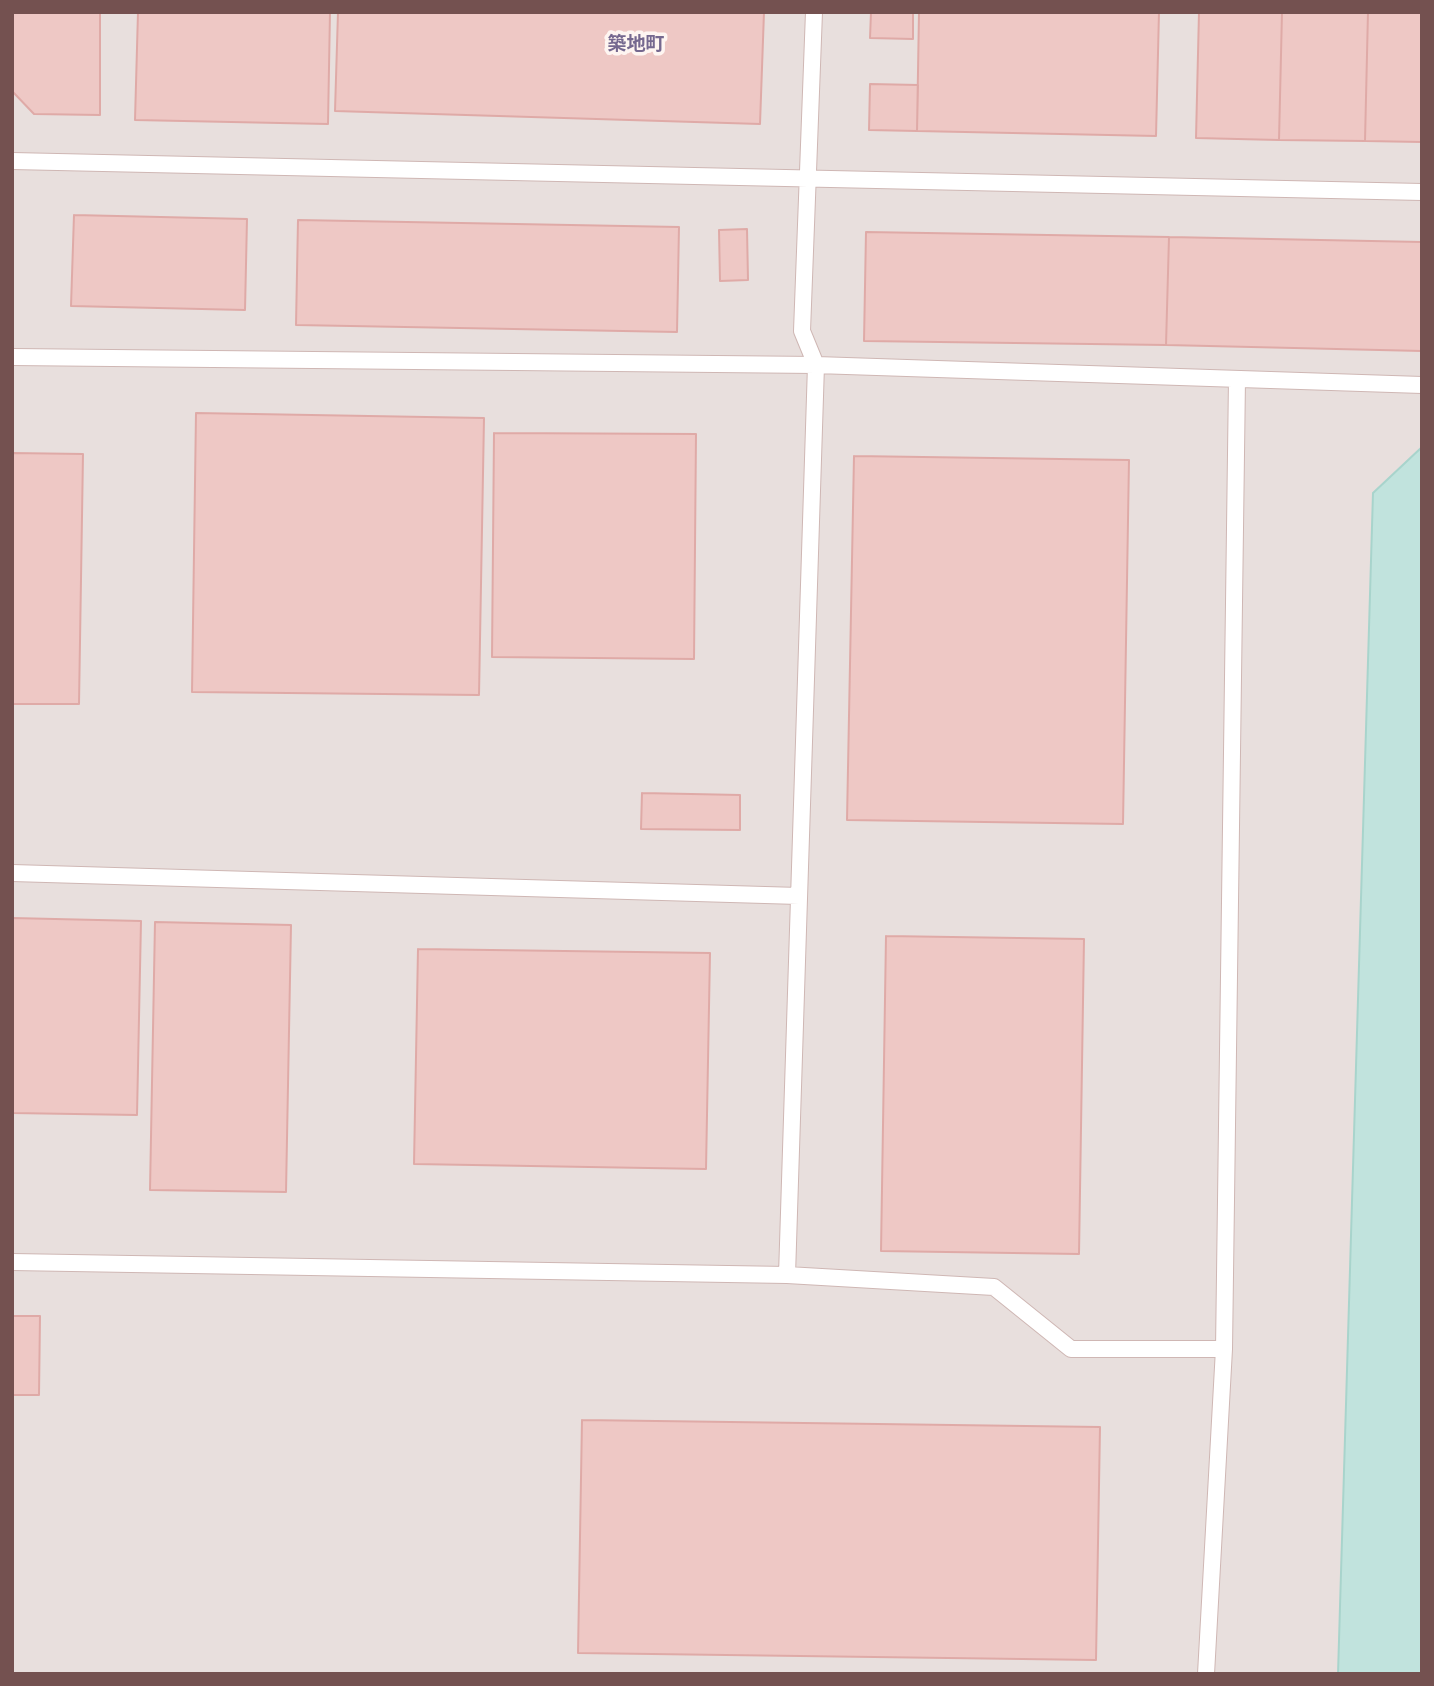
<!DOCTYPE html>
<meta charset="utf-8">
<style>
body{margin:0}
#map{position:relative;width:1434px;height:1686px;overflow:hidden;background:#fbefeb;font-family:"Fira Sans",sans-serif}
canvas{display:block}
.frame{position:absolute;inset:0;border:14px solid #745150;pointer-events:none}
</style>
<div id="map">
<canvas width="1434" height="1686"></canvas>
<div class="frame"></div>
</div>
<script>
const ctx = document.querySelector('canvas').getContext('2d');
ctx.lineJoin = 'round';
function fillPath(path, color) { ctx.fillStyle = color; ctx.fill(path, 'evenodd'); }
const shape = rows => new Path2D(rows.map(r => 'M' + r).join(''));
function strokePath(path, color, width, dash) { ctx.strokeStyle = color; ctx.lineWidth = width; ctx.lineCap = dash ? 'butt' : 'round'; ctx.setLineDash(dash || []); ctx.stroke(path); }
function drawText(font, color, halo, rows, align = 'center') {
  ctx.font = font + ' "Fira Sans","Noto Sans JP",sans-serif'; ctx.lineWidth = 7; ctx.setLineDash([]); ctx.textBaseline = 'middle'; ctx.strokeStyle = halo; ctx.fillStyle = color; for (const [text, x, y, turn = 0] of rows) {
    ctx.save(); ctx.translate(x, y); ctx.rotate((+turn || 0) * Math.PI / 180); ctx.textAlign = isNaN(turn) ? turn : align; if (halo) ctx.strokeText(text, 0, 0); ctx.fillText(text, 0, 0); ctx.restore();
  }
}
const industrial = shape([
 [12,12,1422,12,1422,447,1373,493,1338,1674,12,1674]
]);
const water = shape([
 [1422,447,1422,1674,1338,1674,1373,493,1422,447]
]);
const building = shape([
 [12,12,100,12,100,115,34,114,12,91,12,12],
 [138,12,330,12,328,124,135,120,138,12],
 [338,12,764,12,760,124,335,111,338,12],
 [871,12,913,12,913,39,870,38,871,12],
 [919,12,1159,12,1156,136,917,131,919,12],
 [1199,12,1282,12,1279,140,1196,138,1199,12],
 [1282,12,1368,12,1365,141,1279,140,1282,12],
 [1368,12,1422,12,1422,142,1365,141,1368,12],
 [870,84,918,85,917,131,869,130,870,84],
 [74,215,247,219,245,310,71,306,74,215],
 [298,220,679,227,677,332,296,325,298,220],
 [747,229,748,280,720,281,719,230,747,229],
 [866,232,1169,237,1166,345,864,341,866,232],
 [1169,237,1422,242,1422,351,1166,345,1169,237],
 [196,413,484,418,479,695,192,692,196,413],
 [494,433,696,434,694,659,492,657,494,433],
 [12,453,83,454,79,704,12,704,12,453],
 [854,456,1129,460,1123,824,847,820,854,456],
 [642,793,740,795,740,830,641,829,642,793],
 [12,918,141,921,137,1115,12,1113,12,918],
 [155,922,291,925,286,1192,150,1190,155,922],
 [886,936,1084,939,1079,1254,881,1251,886,936],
 [418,949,710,953,706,1169,414,1164,418,949],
 [12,1316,40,1316,39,1395,12,1395,12,1316],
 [582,1420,1100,1427,1096,1660,578,1653,582,1420]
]);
const service = shape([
 [12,161,1422,192],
 [12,357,816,365,1422,385],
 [12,873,799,896],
 [12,1262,787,1275,994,1287,1071,1349,1224,1349],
 [787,1275,816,365,802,331,814,12],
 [1206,1674,1224,1349,1237,379]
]);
const neighbourhoodNames = [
 ["築地町",636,45]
];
fillPath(industrial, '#e8dfdd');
fillPath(water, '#c1e3dd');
strokePath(water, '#a8d4cc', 2);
fillPath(building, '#eec8c5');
strokePath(building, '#dfaaa7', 2);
strokePath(service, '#cfb7b4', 18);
strokePath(service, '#fff', 16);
drawText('bold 19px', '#75688f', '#fef5f1', neighbourhoodNames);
</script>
